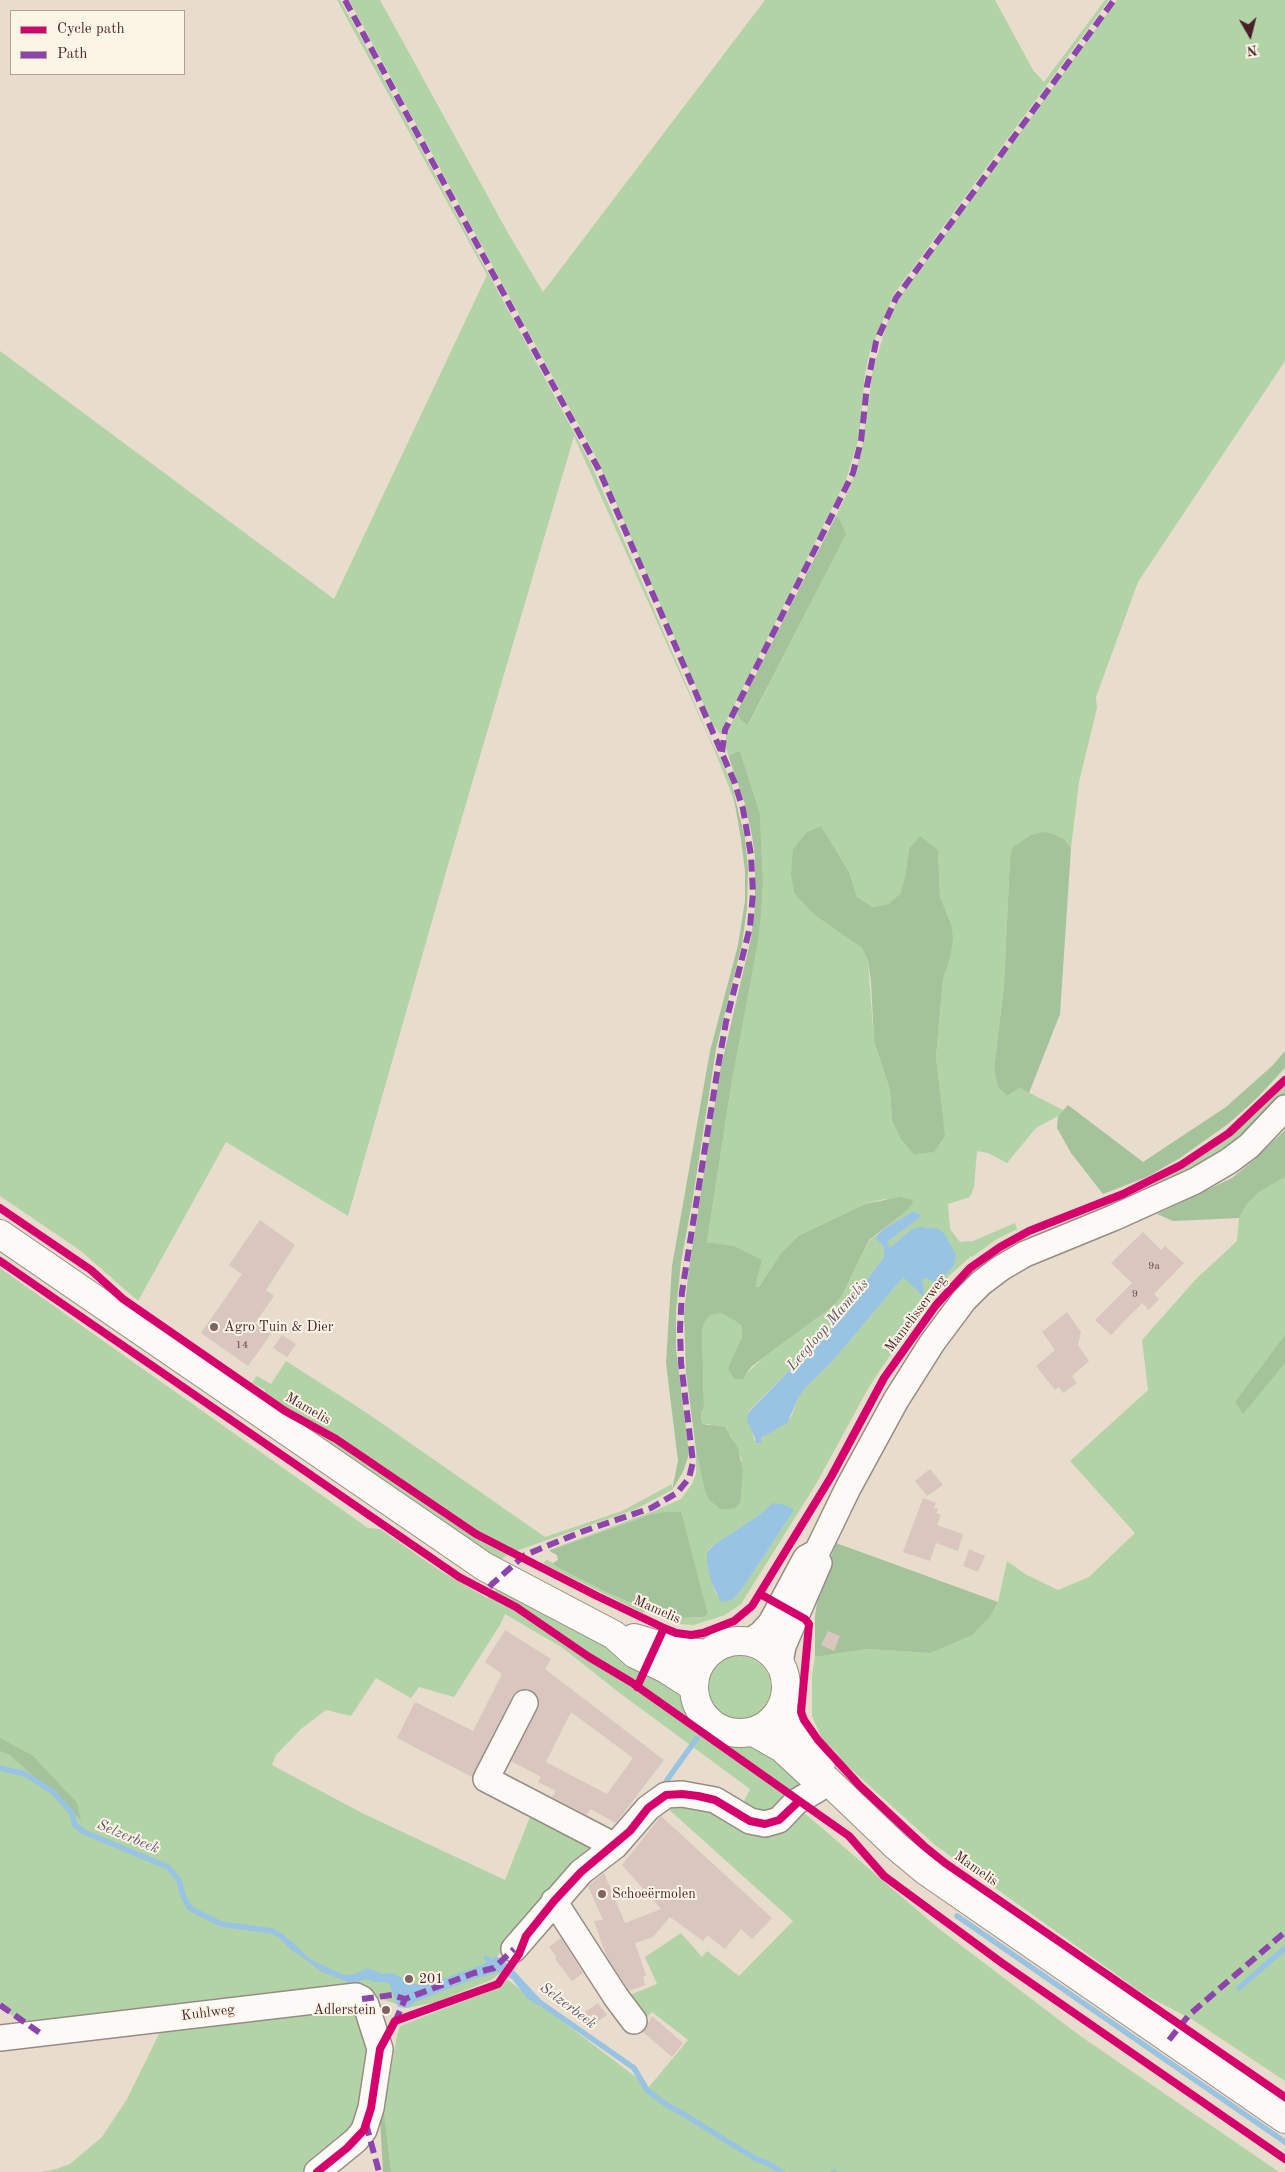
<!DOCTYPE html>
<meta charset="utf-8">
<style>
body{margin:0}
#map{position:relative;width:1285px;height:2172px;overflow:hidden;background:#e8dccc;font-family:"Old Standard TT",serif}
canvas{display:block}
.legend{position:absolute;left:10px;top:10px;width:175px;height:65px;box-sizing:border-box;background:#fcf5e5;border:1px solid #b59f9b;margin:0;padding:6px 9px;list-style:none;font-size:15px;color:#4a1f2b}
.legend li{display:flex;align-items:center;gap:10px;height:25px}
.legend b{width:25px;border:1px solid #b59f9b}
.north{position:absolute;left:1225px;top:10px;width:50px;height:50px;-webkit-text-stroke:4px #fcf5e5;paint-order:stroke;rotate:172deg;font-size:14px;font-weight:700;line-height:20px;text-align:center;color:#4a1f2b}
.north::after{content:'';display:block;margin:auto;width:18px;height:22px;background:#4a1f2b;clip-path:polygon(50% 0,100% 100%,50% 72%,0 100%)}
</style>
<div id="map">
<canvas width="1285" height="2172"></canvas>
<ul class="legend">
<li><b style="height:6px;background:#d6006c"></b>Cycle path</li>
<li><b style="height:6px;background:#8e44ad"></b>Path</li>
</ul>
<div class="north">N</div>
</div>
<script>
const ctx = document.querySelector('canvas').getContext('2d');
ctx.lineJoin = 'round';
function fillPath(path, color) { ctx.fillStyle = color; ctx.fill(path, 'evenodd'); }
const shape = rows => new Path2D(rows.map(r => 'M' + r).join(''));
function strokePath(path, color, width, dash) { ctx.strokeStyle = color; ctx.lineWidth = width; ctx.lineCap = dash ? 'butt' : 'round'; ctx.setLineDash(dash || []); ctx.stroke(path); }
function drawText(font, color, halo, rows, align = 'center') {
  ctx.font = font + ' "Old Standard TT",serif'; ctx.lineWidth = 4; ctx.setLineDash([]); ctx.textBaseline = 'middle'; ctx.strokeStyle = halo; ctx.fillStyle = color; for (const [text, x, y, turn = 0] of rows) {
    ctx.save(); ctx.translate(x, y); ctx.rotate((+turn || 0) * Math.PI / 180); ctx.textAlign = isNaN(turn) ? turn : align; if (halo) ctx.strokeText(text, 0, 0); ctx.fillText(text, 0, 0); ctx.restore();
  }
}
const green = shape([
 [337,0,340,0,362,39,591,464,709,737,724,766,731,782,736,805,716,754,574,436,448,865,348,1216,226,1142,138,1301,81,1251,0,1196,0,351,334,599,487,275],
 [349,0,380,0,508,233,543,292,765,0,995,0,1033,70,1044,82,1105,0,1109,0,894,294,870,351,865,374,859,437,846,480,720,734,712,724,596,457],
 [1117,0,1285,0,1285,361,1138,582,1096,697,1097,708,1079,782,1071,848,1064,839,1054,834,1010,857,1004,985,994,1069,998,1087,1007,1096,1020,1088,1063,1110,1058,1116,1036,1128,1007,1163,988,1153,977,1151,974,1187,970,1197,948,1204,950,1229,960,1242,973,1241,1015,1223,1017,1229,997,1239,972,1257,971,1256,950,1275,921,1309,869,1387,816,1484,741,1604,725,1615,694,1625,679,1624,666,1619,668,1614,656,1609,653,1613,646,1610,643,1613,554,1569,544,1564,544,1562,547,1560,553,1563,557,1567,604,1591,634,1605,651,1603,678,1617,693,1618,703,1617,708,1614,681,1512,652,1514,551,1550,551,1552,549,1550,654,1511,681,1499,692,1484,696,1474,696,1450,704,1488,742,1460,731,1435,709,1424,702,1424,701,1412,704,1408,702,1331,705,1321,711,1315,721,1313,735,1321,742,1326,742,1337,729,1368,745,1375,764,1357,832,1307,842,1296,869,1241,911,1206,884,1199,865,1204,798,1236,781,1253,759,1287,755,1286,734,1246,707,1242,732,1080,762,902,763,881,760,814,740,751,732,754,729,758,726,748,726,734,737,712,740,719,749,724,845,535,839,518,836,516,850,487,861,454,873,369,890,314,901,295],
 [821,827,849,872,857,897,873,907,888,904,900,894,905,876,909,849,938,850,940,896,951,924,950,959,943,979,936,1057,944,1136,892,1120,890,1090,874,1041,868,961,862,948,852,940],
 [914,1211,921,1216,888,1241,887,1244,889,1248,912,1229,929,1227,954,1266,948,1272,921,1278,923,1285,904,1278,899,1282,832,1362,806,1387,799,1397,791,1417,755,1443,748,1412,806,1353,833,1328,848,1311,866,1281,884,1257,884,1247,876,1239,877,1235,885,1228],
 [773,1504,793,1512,740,1592,732,1600,716,1594,707,1564,707,1552,711,1547,759,1515],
 [1285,1085,1285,1097,1257,1124,1206,1164,1105,1212,1103,1206,1145,1189,1211,1150,1258,1112],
 [1285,1177,1285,2081,1193,2020,1145,1995,935,1845,843,1762,836,1752,822,1739,812,1716,812,1676,815,1657,867,1649,930,1653,990,1617,998,1602,1007,1561,1025,1574,1058,1590,1089,1577,1135,1533,1070,1461,1148,1390,1142,1340,1196,1279,1237,1241,1239,1218,1247,1204,1259,1192],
 [0,1268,368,1528,380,1529,442,1572,487,1598,498,1588,649,1669,686,1697,691,1710,702,1725,718,1737,767,1746,806,1778,772,1815,758,1815,742,1805,750,1789,617,1691,563,1648,505,1614,500,1625,454,1697,419,1687,411,1698,376,1678,351,1716,326,1710,301,1729,276,1755,272,1765,362,1813,505,1880,530,1817,593,1849,493,1961,502,1972,491,1980,436,2002,408,2008,343,1986,37,2031,0,2008],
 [286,1361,367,1413,545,1537,622,1511,672,1484,672,1490,636,1509,516,1551,468,1526,329,1431,275,1401,262,1392,265,1392,265,1390,252,1383,257,1376,271,1384],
 [269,1403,325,1435,465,1531,510,1554,499,1560,478,1551],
 '707 1688a32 32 0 1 1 64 0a32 32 0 1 1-64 0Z',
 [684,1803,705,1809,733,1824,777,1830,793,1825,801,1810,938,1928,1079,2035,1279,2172,391,2172,384,2110,397,2035,400,2026,493,1990,508,1980,649,2087,688,2040,652,2012,643,2021,627,1996,657,1984,645,1957,681,1933,702,1957,707,1951,739,1976,793,1921,665,1806],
 [354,2006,371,2048,360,2121,305,2172,40,2172,53,2170,70,2164,102,2137,127,2099,161,2030]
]);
const forest = shape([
 [836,516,839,518,846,534,748,725,740,719,737,712],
 [740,751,760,814,763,881,762,902,758,941,732,1080,707,1242,734,1246,762,1260,755,1286,759,1287,781,1253,798,1236,865,1204,900,1197,912,1200,913,1203,906,1211,869,1240,842,1296,832,1307,764,1357,751,1367,743,1379,734,1379,728,1368,742,1337,742,1326,735,1321,721,1313,711,1315,705,1321,702,1331,704,1408,701,1412,702,1424,725,1427,738,1448,743,1471,740,1503,735,1508,722,1510,709,1500,704,1488,696,1450,686,1372,684,1313,689,1269,720,1071,751,938,755,906,755,857,752,836,745,804,729,758,731,754],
 [731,782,745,838,748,869,747,908,742,944,716,1049,693,1197,681,1262,676,1311,676,1349,689,1454,683,1472,672,1490,678,1461,666,1363,672,1266,710,1051,738,945,745,901,745,871,741,839],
 [821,826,849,872,857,897,873,907,888,904,900,894,905,876,909,849,920,836,938,850,940,896,951,924,953,938,950,959,943,979,936,1057,945,1136,934,1152,914,1154,901,1139,892,1120,890,1090,874,1041,871,982,868,961,862,948,815,915,794,893,791,874,793,849,806,833],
 [1043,832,1054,834,1064,839,1071,848,1060,1014,1029,1093,1020,1088,1007,1096,998,1087,994,1069,1004,985,1010,858,1013,847,1031,835],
 [1285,1051,1285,1068,1255,1100,1228,1124,1180,1158,1147,1177,1103,1194,1071,1153,1057,1128,1058,1116,1068,1105,1143,1162,1226,1107,1273,1065],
 [1285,1130,1285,1177,1259,1192,1247,1204,1239,1218,1173,1221,1157,1214,1232,1178,1254,1160],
 [1285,1335,1285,1363,1243,1414,1235,1402],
 [666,1512,681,1512,682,1515,708,1614,703,1617,680,1618,651,1603,635,1605,604,1591,557,1567,553,1563,558,1560,557,1555,551,1552,551,1550,652,1514],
 [836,1543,924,1575,998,1602,990,1617,972,1635,930,1653,867,1649,815,1657,815,1616,819,1591],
 [0,1738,33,1756,77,1803,81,1820,10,1755,0,1751],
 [384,2110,391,2172,383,2172,380,2118]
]);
const water = shape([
 [914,1211,922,1216,888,1241,889,1248,912,1229,920,1227,937,1228,944,1233,956,1255,954,1266,937,1283,926,1278,922,1279,924,1292,923,1296,904,1278,899,1282,832,1362,806,1387,799,1397,787,1423,761,1438,761,1443,755,1443,755,1438,747,1420,748,1413,806,1353,833,1328,848,1311,866,1281,884,1257,884,1247,876,1239,877,1235,885,1228],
 [773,1503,785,1505,793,1509,793,1512,740,1592,732,1600,721,1602,711,1581,707,1564,707,1552,715,1544,759,1515],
 [291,1941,310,1959,344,1975,355,1974,367,1968,383,1974,393,1973,412,1984,429,1984,484,1964,487,1962,483,1958,485,1955,492,1959,496,1956,508,1964,543,2002,539,2006,527,1998,512,1979,498,1972,473,1979,415,2002,407,2008,398,2007,389,1983,376,1982,365,1979,353,1984,322,1972,287,1946]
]);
const stream = shape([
 [0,1768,25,1774,53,1792,72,1813,75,1825,84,1832,168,1867,179,1880,183,1896,189,1907,195,1911,221,1924,272,1931,281,1936,295,1949],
 [667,1780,697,1738],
 [957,1916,1285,2142],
 [1239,1988,1285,1948],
 [535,1999,634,2068,647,2090,667,2105,685,2115,756,2159,767,2163,782,2172],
 [833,2172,834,2172]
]);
const building = shape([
 [260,1220,295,1245,266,1290,274,1296,255,1323,271,1334,248,1366,201,1333,242,1274,229,1265],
 [1143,1232,1161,1250,1165,1246,1184,1263,1154,1294,1159,1299,1149,1310,1142,1303,1111,1335,1095,1320,1132,1283,1111,1263],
 [1067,1312,1081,1332,1078,1345,1089,1361,1072,1376,1077,1383,1063,1393,1059,1387,1055,1390,1036,1366,1055,1350,1042,1332],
 [282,1335,296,1344,287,1357,273,1348],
 [930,1469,943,1485,927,1496,915,1481],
 [923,1498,936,1503,934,1508,938,1509,936,1513,941,1515,937,1525,963,1534,958,1551,936,1543,930,1561,903,1552],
 [969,1549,985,1556,978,1572,963,1566],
 [505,1630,551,1659,545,1669,664,1760,616,1823,590,1809,587,1815,552,1797,556,1791,538,1782,541,1777,511,1761,538,1709,539,1702,537,1696,531,1690,524,1689,518,1691,512,1696,472,1777,397,1738,415,1702,473,1731,502,1674,485,1662],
 [571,1712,633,1758,607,1794,546,1762],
 [828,1631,840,1636,834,1651,821,1645],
 [661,1816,772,1918,752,1939,741,1929,725,1949,707,1935,703,1941,670,1917,653,1937,635,1943,646,1975,643,1977,645,1985,629,1991,607,1957,602,1944,594,1921,603,1920,588,1886,604,1873,625,1923,661,1909,622,1865],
 [561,1938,583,1973,572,1981,555,1959,557,1957,549,1947],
 [598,2003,607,2015,590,2027,581,2015],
 [652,2016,683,2043,672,2057,643,2032]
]);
const minor = shape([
 [749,1642,761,1634,771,1623,806,1558,817,1552,848,1488,896,1400,932,1343,964,1300,981,1283,1001,1268,1025,1254,1113,1218,1195,1181,1229,1161,1249,1146,1285,1108],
 [780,1663,783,1646,819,1563],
 [525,1703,486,1779,615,1846],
 [554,1901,616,1997,634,2021],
 [514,1949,581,1872,615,1846,648,1808,666,1795,682,1794,715,1800,750,1821,765,1824,779,1820,796,1802,818,1789,827,1780],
 [0,2038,356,1996,362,1999,366,2005,380,2049,371,2108,364,2130,356,2140,317,2172]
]);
const major = shape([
 [0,1234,485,1567,614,1635,635,1654,666,1669,694,1687],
 [634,1638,678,1651,707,1654],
 '694 1687a46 46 0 1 1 92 0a46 46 0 1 1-92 0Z',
 [782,1708,797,1736,821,1763],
 [754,1732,782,1748,810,1774,827,1780,897,1847,926,1871,1285,2119]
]);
const quiet = shape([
 [345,0,599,470,734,781,743,809,751,855,753,893,750,927,726,1022,718,1067,682,1292,680,1328,681,1363,693,1462,689,1478,677,1493,651,1508,581,1532,525,1555,492,1584,486,1592],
 [722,752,725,730,853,473,861,441,867,386,876,342,896,298,1114,0],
 [362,1999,392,1995,405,1999],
 [0,2005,40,2033],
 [395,2022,405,1999,474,1973,494,1968,514,1949],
 [1169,2040,1189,2015,1285,1932],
 [366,2124,379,2172]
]);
const cycleway = shape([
 [0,1208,91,1270,123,1299,285,1411,336,1439,476,1534,597,1596,664,1628,676,1633,691,1635,703,1633,734,1621,752,1606,831,1477,884,1378,936,1305,970,1268,1000,1247,1029,1231,1123,1194,1181,1165,1229,1133,1285,1080],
 [0,1261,459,1577,516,1607,589,1657,631,1682,849,1836,884,1876,1002,1963,1285,2159],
 [760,1594,805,1619,809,1624,801,1712,804,1720,818,1740,860,1786,924,1846,945,1863,1285,2097],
 [637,1687,664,1628],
 [317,2172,347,2148,364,2130,371,2108,380,2049,395,2021,498,1984,519,1954,526,1936,554,1901,581,1872,630,1831,648,1808,666,1795,682,1794,698,1796,715,1800,750,1821,765,1824,779,1820,799,1801]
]);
const markers = [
 [214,1327,5,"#816163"],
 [602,1894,5,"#816163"],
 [409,1979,5,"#816163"],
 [386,2010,5,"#816163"]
];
const numberNames = [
 ["9a",1154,1266],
 ["9",1135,1294],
 ["14",242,1345]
];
const streetNames = [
 ["Mamelisserweg",916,1314,-53],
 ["Mamelis",308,1409,30],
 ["Mamelis",657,1610,24],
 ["Mamelis",976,1869,35],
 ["Kuhlweg",208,2013,-7]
];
const poiNames = [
 ["Agro Tuin & Dier",224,1327],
 ["Schoeërmolen",612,1894],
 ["201",419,1979],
 ["Adlerstein",376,2010,"right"]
];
const waterNames = [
 ["Leegloop Mamelis",828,1325,-49],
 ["Selzerbeek",128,1837,23],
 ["Selzerbeek",568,2006,37]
];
fillPath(green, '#b2d3a6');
fillPath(forest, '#a4c39b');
fillPath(water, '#98c3e2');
strokePath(stream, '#98c3e2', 5.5);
fillPath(building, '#d9c6bf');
strokePath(minor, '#988b85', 28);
strokePath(major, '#988b85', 30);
strokePath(minor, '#fcfaf7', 25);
strokePath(major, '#fcfaf7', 28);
strokePath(quiet, '#8e44ad', 6, [12, 6]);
strokePath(cycleway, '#d6006c', 8);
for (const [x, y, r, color] of markers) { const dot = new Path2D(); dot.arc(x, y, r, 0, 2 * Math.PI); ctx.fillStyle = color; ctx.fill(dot); strokePath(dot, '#fcf5e5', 2); }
drawText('11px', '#6f4a52', null, numberNames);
drawText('14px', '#4a1f2b', '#fcf5e5', streetNames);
drawText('14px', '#4a1f2b', '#fcf5e5', poiNames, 'left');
drawText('italic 15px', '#59556e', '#fcf5e5', waterNames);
</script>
